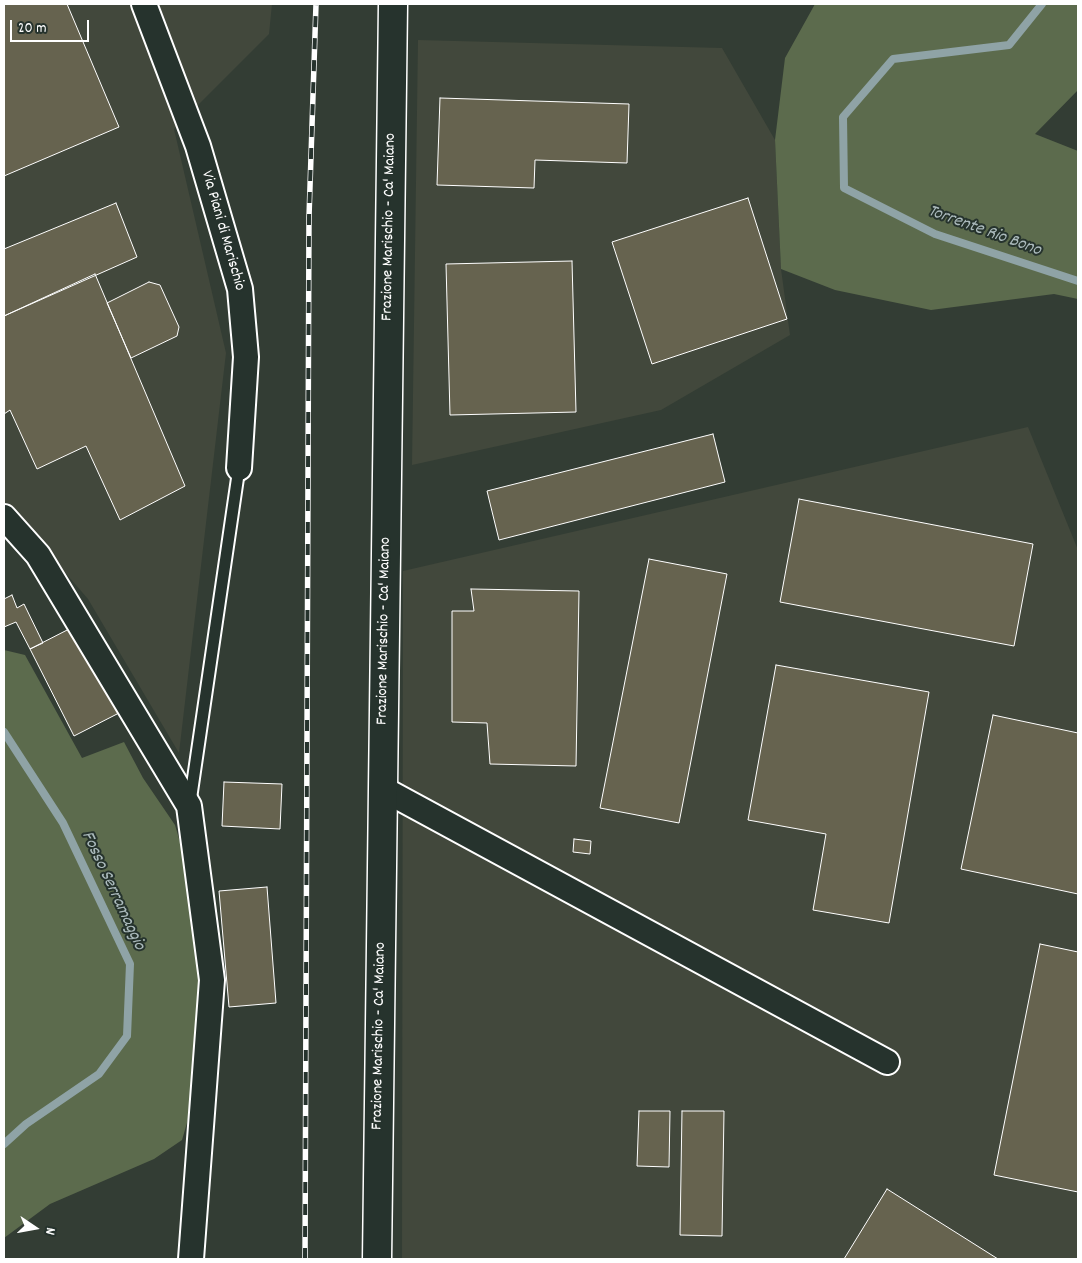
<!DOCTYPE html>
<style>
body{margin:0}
#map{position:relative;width:1082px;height:1263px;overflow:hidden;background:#333d34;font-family:Dekko,sans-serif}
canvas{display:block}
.frame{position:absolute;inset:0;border:5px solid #fff;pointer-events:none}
.north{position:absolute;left:10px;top:1203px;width:50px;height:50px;-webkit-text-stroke:4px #26332d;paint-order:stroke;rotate:102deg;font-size:14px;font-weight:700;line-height:20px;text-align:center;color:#fff}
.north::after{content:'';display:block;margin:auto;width:18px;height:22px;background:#fff;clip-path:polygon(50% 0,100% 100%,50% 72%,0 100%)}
.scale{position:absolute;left:10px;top:20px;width:79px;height:22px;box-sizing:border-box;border:2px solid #fff;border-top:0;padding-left:6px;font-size:15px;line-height:18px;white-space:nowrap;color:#fff;-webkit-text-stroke:4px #26332d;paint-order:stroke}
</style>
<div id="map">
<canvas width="1082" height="1263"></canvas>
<div class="frame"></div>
<div class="north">N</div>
<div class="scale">20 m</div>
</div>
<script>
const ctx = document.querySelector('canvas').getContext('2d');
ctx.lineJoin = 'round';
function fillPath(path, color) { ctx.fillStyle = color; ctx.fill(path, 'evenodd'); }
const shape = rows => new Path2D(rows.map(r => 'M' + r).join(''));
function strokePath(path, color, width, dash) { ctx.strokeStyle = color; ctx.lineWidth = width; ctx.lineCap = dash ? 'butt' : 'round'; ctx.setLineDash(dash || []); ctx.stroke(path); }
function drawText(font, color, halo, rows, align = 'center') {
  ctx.font = font + ' Dekko,sans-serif'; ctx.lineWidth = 4; ctx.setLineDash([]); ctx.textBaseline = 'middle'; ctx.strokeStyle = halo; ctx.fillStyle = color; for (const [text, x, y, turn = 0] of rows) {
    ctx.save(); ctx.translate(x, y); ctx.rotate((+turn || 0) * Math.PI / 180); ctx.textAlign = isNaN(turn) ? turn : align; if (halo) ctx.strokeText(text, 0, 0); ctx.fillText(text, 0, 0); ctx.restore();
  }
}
const built = shape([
 [4,4,272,4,269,34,174,129,226,353,179,753,88,599,4,502],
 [418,40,722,48,775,140,781,269,790,335,661,410,412,465],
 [1028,427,1078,550,1078,1259,402,1259,403,571]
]);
const green = shape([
 [815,4,1078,4,1078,90,1035,134,1078,151,1078,299,1054,294,931,310,835,290,781,269,775,140,785,58],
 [4,650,25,655,82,758,124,742,143,778,175,825,190,876,203,943,196,1092,182,1140,154,1159,50,1204,4,1238]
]);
const stream = shape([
 [1042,4,1009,45,893,59,843,117,844,188,935,234,1078,281],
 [4,732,63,823,130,964,127,1036,99,1074,26,1124,4,1144]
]);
const building = shape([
 [4,4,67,4,119,127,4,176,4,4],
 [440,98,629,104,627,163,535,160,534,188,437,185,440,98],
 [748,198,787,319,652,364,612,242,748,198],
 [116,203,137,257,4,316,4,249,116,203],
 [572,261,576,412,450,415,446,264,572,261],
 [95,274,185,486,120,520,86,446,37,469,10,410,4,414,4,316,95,274],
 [149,282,160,285,179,327,177,336,131,358,107,303,149,282],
 [713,434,725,482,499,540,487,491,713,434],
 [799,499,1033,544,1014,646,780,602,799,499],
 [649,559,727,574,679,823,600,808,649,559],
 [471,589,579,591,576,766,490,764,487,723,452,722,452,611,474,611,471,589],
 [12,595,17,608,24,604,43,643,30,649,16,622,4,627,4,599,12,595],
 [75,626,119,713,74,736,30,649,75,626],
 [776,665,929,692,889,923,813,910,826,834,748,820,776,665],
 [993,715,1078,733,1078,894,961,869,993,715],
 [224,782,282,784,280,829,222,826,224,782],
 [574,839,591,841,590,854,573,852,574,839],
 [267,887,276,1003,229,1007,219,891,267,887],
 [1040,944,1078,952,1078,1192,994,1175,1040,944],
 [639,1111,670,1111,669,1167,637,1166,639,1111],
 [682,1111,724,1111,722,1236,680,1235,682,1111],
 [887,1189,998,1259,844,1259,887,1189]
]);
const lane = shape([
 [190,802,239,468]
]);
const street = shape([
 [144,4,198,146,240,289,246,357,239,468],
 [4,517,38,555,189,806,212,980,191,1259],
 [383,789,887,1062]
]);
const secondary = shape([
 [377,1259,393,4]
]);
const rail = shape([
 [305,1259,309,217,316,4]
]);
const streetNames = [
 ["Frazione Marischio - Ca' Maiano",390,227,-89],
 ["Via Piani di Marischio",222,231,74],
 ["Frazione Marischio - Ca' Maiano",385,631,-89],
 ["Frazione Marischio - Ca' Maiano",380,1036,-89]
];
const waterNames = [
 ["Torrente Rio Bono",984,232,20],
 ["Fosso Serramaggio",112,891,65]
];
fillPath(built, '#42483c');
fillPath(green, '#5c6b4d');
strokePath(stream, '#8fa3a6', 8);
fillPath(building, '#66634f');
strokePath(building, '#fff', 1);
strokePath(lane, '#fff', 15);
strokePath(street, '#fff', 28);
strokePath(secondary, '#fff', 31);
strokePath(lane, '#26332d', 11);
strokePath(street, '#26332d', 24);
strokePath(secondary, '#26332d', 28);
strokePath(rail, '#fff', 5.5);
strokePath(rail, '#26332d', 4, [11]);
drawText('16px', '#fff', '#26332d', streetNames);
drawText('italic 18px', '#abbabc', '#26332d', waterNames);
</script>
